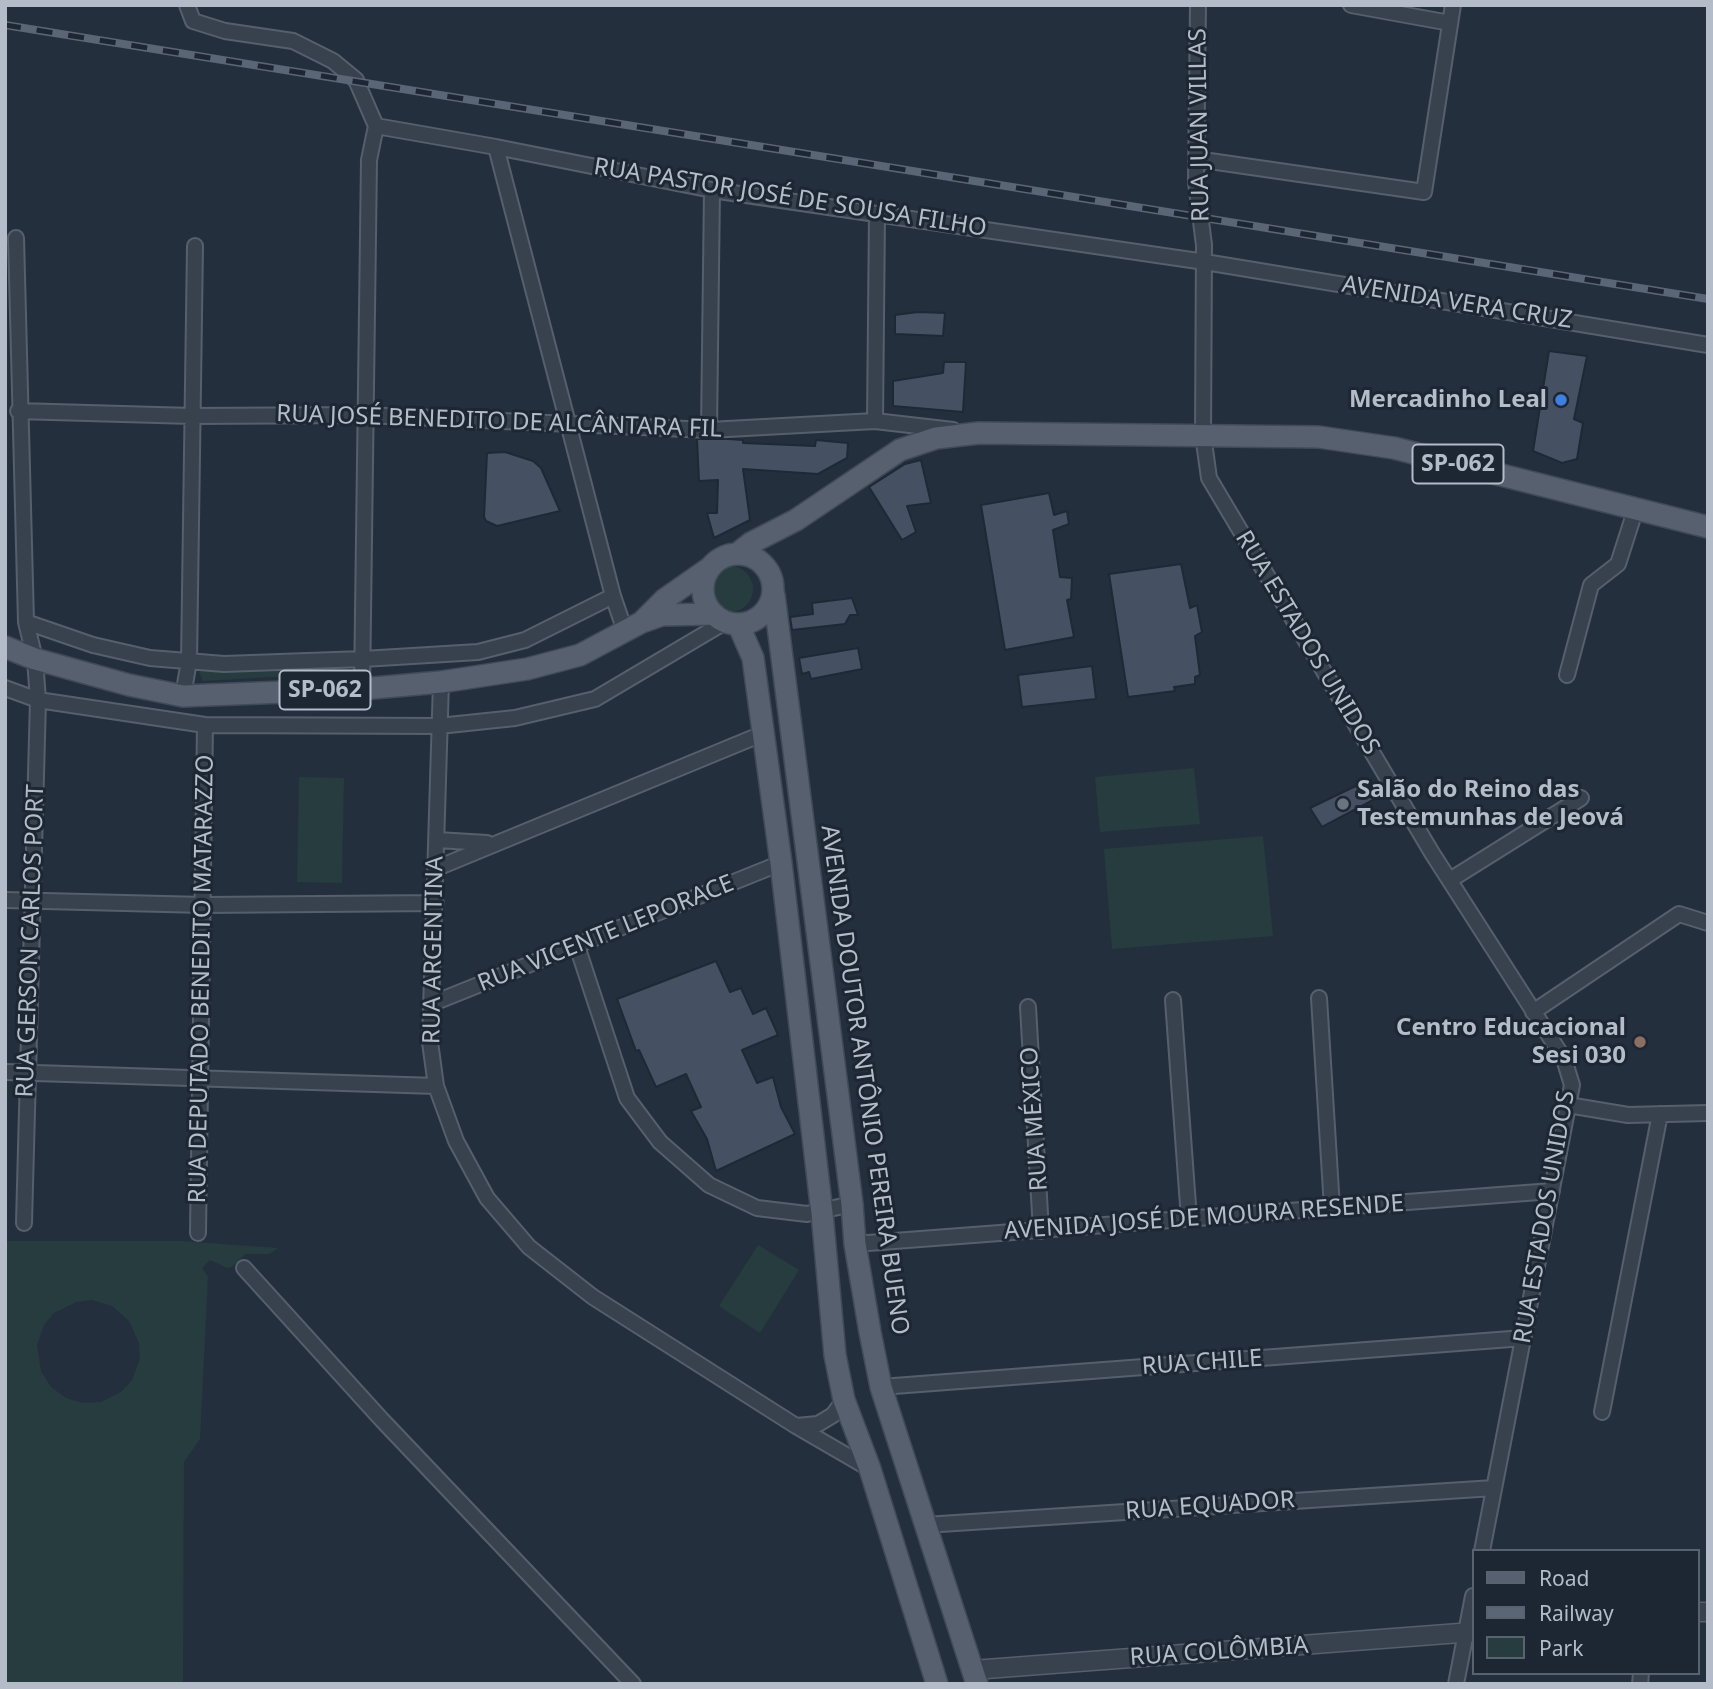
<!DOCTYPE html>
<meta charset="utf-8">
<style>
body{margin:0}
#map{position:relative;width:1713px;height:1689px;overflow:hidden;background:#242f3e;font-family:"Noto Sans",sans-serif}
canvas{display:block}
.frame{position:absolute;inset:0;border:7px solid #b4bcc9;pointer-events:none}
.legend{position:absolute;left:1472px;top:1549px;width:228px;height:126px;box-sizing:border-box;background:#1d2633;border:2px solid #59626f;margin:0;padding:9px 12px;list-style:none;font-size:21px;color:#b4bcc9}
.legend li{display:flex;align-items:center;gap:14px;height:35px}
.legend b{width:35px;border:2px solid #59626f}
</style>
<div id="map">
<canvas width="1713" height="1689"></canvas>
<div class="frame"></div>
<ul class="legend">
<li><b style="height:9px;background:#56606e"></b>Road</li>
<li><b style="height:9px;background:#5a6575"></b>Railway</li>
<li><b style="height:19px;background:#263c3f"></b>Park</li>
</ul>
</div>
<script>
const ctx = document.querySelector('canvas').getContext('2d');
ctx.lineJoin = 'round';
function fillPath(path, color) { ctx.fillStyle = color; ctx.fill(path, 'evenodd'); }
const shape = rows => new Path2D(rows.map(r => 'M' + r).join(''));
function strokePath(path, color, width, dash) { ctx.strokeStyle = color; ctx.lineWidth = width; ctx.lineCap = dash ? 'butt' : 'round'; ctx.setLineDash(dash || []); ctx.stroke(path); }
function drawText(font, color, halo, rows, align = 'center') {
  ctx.font = font + ' "Noto Sans",sans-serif'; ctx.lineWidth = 6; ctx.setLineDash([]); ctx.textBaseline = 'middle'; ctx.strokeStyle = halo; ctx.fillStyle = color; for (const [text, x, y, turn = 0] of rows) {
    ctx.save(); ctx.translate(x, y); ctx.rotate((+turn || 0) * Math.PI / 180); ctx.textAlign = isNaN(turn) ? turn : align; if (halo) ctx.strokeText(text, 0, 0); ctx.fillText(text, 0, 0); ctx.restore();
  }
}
const green = shape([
 '707 589a23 23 0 1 1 46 0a23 23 0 1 1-46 0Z',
 [348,665,348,671,342,673,203,681,199,672,205,669],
 [1194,768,1200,824,1100,832,1095,777],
 [299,777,344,778,342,883,297,882],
 [1263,836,1273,936,1112,949,1104,849],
 [5,1241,180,1241,278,1248,269,1254,245,1254,232,1267,227,1268,210,1260,202,1268,208,1277,200,1439,184,1462,183,1684,5,1684],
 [92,1300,112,1306,129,1321,139,1343,140,1359,132,1380,121,1392,101,1402,83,1403,66,1398,51,1387,41,1371,37,1345,44,1325,54,1313,76,1302],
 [758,1245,799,1270,760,1333,719,1306]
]);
const building = shape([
 [918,312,945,313,943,336,895,334,895,315,918,312],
 [1549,351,1587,356,1574,419,1583,423,1577,459,1562,463,1533,451,1549,351],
 [944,362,966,362,963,412,893,406,893,381,943,373,944,362],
 [697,439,728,439,743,440,743,443,815,446,816,440,848,443,847,458,818,474,743,469,750,520,714,538,707,513,717,513,718,480,699,481,697,439],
 [505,452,533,461,541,468,560,511,497,526,486,521,484,517,487,453,505,452],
 [921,460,931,503,907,506,916,532,902,540,869,487,905,464,921,460],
 [1049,493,1054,515,1067,511,1069,524,1053,530,1060,577,1072,578,1071,599,1067,600,1074,637,1005,650,981,505,1049,493],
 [1181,564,1190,608,1197,605,1202,632,1195,636,1200,675,1195,677,1195,684,1174,687,1175,691,1128,697,1109,574,1181,564],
 [852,598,858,615,850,615,845,624,792,630,790,617,813,614,812,603,852,598],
 [858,648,862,669,811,679,809,672,802,674,799,658,858,648],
 [1092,666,1096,699,1022,707,1018,675,1092,666],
 [1364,782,1375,799,1322,827,1310,808,1364,782],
 [716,961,730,992,741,988,753,1014,766,1008,778,1035,742,1050,757,1083,773,1077,781,1107,795,1134,716,1171,707,1139,691,1111,701,1107,686,1074,656,1087,639,1050,636,1051,617,999,716,961]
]);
const minor = shape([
 [187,5,193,21,225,31,293,41,333,61,356,80,376,126],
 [1351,5,1450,23],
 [376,126,496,147,712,190,1205,262,1708,345],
 [496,147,613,596,625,631],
 [1196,159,1424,192,1453,5],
 [1196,182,1198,5],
 [16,238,26,622,35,659,38,700,24,1223],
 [1204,245,1203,435,1209,478,1432,853,1564,1059,1572,1085,1482,1551],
 [18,411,192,416,364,415,709,430,875,421,953,430],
 [875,421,877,214],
 [709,430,712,190],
 [26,622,93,645,150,658,224,664,363,659,478,652,525,640,613,596],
 [1567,675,1591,585,1618,564,1636,508],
 [441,682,430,1042,436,1086,456,1141,487,1198,529,1247,593,1297,796,1426,870,1469],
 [5,688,38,700,205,725,439,726,515,718,595,699,725,622],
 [362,689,369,160,376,126],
 [183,696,189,661,195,246],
 [437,840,487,843],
 [437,868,762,734],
 [1450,880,1581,798],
 [5,900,204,905,436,903],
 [577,946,627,1098,660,1142,709,1185,757,1208,807,1214,852,1204],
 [1319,998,1332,1208],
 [1173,1000,1189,1219],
 [431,1004,781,863],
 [1028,1007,1041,1231],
 [1533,1012,1679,914,1708,923],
 [5,1072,436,1086],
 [1568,1105,1628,1115,1708,1113],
 [198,1233,205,725],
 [855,1244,1552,1191],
 [244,1268,382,1420,633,1684],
 [881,1387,1524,1338],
 [1602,1412,1660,1114],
 [796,1426,818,1424,833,1415,844,1400],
 [925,1525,1494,1488],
 [1456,1684,1473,1596],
 [1640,1684,1641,1673]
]);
const tertiary = shape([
 [1697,1612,1708,1612],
 [973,1670,1473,1632]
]);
const primary = shape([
 '703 589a35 35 0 1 1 70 0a35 35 0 1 1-70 0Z',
 [737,554,751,543,796,520,900,450,936,438,979,433,1319,437,1394,448,1708,527],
 [774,595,852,1204,855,1244,870,1332,881,1387,977,1684],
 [644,620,665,599,708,569],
 [739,626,753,658,781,863,822,1213,835,1355,844,1400,870,1469,937,1684],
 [5,647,35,659,129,685,183,696,362,689,441,682,527,669,580,655,642,622,662,615,714,614]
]);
const rail = shape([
 [5,25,1708,299]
]);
const minorBridge = shape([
 [1196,182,1204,245]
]);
const markers = [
 [1561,400,7,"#3f7fe0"],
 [1343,804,7,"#6b7280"],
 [1640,1042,7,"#8d6e63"]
];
const shields = [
 [1458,464,91],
 [325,690,91]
];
const shieldNames = [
 ["SP-062",1458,464],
 ["SP-062",325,690]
];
const streetNames = [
 ["RUA JUAN VILLAS",1200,125,-91],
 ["RUA PASTOR JOSÉ DE SOUSA FILHO",790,198,9],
 ["AVENIDA VERA CRUZ",1457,303,9],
 ["RUA JOSÉ BENEDITO DE ALCÂNTARA FIL",499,422,2],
 ["RUA ESTADOS UNIDOS",1307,643,59],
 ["RUA VICENTE LEPORACE",606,934,-22],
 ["RUA GERSON CARLOS PORT",31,941,-88],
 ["RUA ARGENTINA",434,950,-89],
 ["RUA DEPUTADO BENEDITO MATARAZZO",202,979,-89],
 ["AVENIDA DOUTOR ANTÔNIO PEREIRA BUENO",864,1080,82],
 ["RUA MÉXICO",1035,1119,-94],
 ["RUA ESTADOS UNIDOS",1545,1217,-80],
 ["AVENIDA JOSÉ DE MOURA RESENDE",1204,1218,-4],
 ["RUA CHILE",1202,1363,-4],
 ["RUA EQUADOR",1210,1506,-4],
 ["RUA COLÔMBIA",1219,1652,-4]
];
const poiNames = [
 ["Mercadinho Leal",1547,400],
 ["Salão do Reino das",1357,790,"left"],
 ["Testemunhas de Jeová",1357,818,"left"],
 ["Centro Educacional",1626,1028],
 ["Sesi 030",1626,1056]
];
fillPath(green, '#263c3f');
fillPath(building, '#455162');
strokePath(building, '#1f2835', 2);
strokePath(minor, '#565f6c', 18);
strokePath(tertiary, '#565f6c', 21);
strokePath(primary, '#414a57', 24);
strokePath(minor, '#38414e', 14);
strokePath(tertiary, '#38414e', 18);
strokePath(primary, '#56606e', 21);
strokePath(rail, '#5a6575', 8);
strokePath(rail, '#1d2633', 5, [16]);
strokePath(minorBridge, '#565f6c', 18, []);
strokePath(minorBridge, '#38414e', 14);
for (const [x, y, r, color] of markers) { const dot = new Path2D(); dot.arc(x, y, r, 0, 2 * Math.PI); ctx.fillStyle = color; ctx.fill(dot); strokePath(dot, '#1d2633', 2.5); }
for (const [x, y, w] of shields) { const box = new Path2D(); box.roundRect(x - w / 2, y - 19.5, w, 39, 5); ctx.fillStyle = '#1d2633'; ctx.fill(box); strokePath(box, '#b4bcc9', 2); }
drawText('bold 23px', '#b4bcc9', null, shieldNames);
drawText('24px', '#b4bcc9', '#1d2633', streetNames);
drawText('bold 24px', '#b4bcc9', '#1d2633', poiNames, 'right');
</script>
